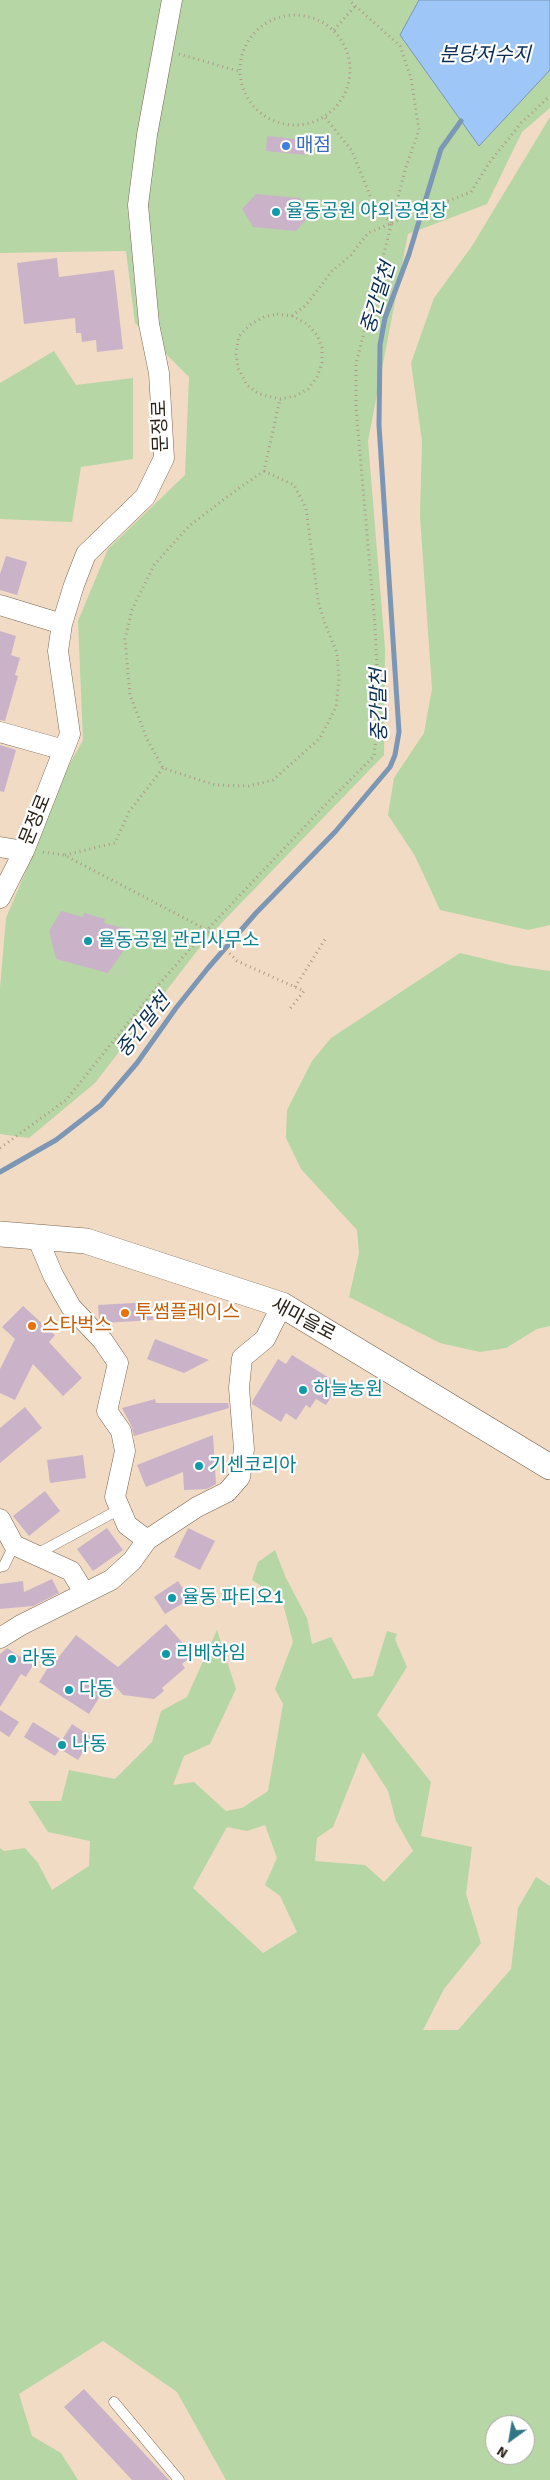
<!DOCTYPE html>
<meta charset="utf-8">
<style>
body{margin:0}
#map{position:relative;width:550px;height:2480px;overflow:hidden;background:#f1dbc4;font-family:Signika,sans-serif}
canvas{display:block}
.north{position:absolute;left:485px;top:2415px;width:50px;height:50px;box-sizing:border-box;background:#fff;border:1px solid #aaa7a3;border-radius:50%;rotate:212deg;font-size:14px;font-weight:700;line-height:20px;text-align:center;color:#2b231a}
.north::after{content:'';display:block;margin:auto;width:18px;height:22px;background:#317684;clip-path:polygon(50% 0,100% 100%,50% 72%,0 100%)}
</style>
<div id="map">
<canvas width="550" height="2480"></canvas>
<div class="north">N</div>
</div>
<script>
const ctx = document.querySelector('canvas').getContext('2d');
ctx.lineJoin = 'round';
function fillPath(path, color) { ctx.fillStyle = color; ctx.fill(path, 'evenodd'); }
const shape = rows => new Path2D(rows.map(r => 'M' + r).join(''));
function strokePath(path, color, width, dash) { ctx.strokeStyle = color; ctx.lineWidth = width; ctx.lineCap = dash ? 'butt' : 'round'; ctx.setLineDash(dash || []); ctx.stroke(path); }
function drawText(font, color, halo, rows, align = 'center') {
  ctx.font = font + ' Signika,"Noto Sans KR",sans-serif'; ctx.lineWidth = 4.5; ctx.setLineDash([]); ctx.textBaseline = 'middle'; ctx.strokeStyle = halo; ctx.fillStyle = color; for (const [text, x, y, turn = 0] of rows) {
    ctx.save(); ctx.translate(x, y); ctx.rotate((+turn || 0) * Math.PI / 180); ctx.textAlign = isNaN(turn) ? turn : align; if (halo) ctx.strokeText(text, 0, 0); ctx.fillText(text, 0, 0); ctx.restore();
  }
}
const green = shape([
 [0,0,550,0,550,108,522,132,487,204,408,234,368,441,385,648,384,755,207,938,95,1083,29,1138,0,1134,0,988,6,918,31,859,43,812,83,740,78,621,108,549,185,475,189,377,135,323,126,251,0,253],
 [550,117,550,925,528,930,440,910,415,856,388,815,394,778,424,733,432,689,420,516,422,441,411,363,434,298,472,246],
 [54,351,76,385,133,378,133,459,81,467,72,522,0,519,0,383],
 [460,953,510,965,550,971,550,1326,537,1329,506,1348,480,1352,440,1343,349,1297,359,1253,357,1230,301,1169,286,1138,287,1110,312,1061,331,1038],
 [275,1550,286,1578,307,1618,312,1644,331,1637,353,1679,373,1676,387,1631,397,1634,395,1639,407,1667,377,1715,431,1782,421,1836,472,1847,466,1894,481,1943,444,1989,423,2030,458,2030,511,1969,518,1908,536,1877,550,1886,550,2480,226,2480,177,2392,103,2341,19,2394,32,2436,61,2453,78,2480,0,2480,0,1848,4,1851,25,1848,38,1863,52,1890,89,1866,90,1841,48,1832,28,1801,61,1801,69,1770,115,1779,152,1742,161,1711,187,1697,217,1630,236,1689,210,1744,184,1756,173,1785,194,1782,226,1811,242,1808,268,1791,283,1704,275,1689,293,1642,282,1600,252,1580,258,1562],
 [363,1752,388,1791,396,1821,413,1851,384,1882,365,1865,315,1861,317,1838,333,1827],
 [265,1825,277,1858,265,1885,280,1896,297,1932,263,1953,193,1888,227,1827,247,1831],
 [495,2425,525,2425,525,2455,495,2455]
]);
const water = shape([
 [419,0,550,0,550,70,479,146,400,35,419,0]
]);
const stream = shape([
 [0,1172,56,1140,101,1105,137,1063,176,1008,208,968,256,913,335,832,390,767,395,755,399,732,379,425,380,345,385,318,409,254,441,149,461,121]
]);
const building = shape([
 [267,136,306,140,305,155,266,151],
 [256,194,300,198,311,214,296,231,253,227,242,209],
 [57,258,59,277,114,270,123,349,97,352,96,340,82,342,81,333,76,333,75,318,24,324,17,263],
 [6,556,27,562,17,595,0,590,0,574],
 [0,631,16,636,11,655,20,658,15,675,18,676,5,721,0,720],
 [0,745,16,750,4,792,0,791],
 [61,911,83,917,84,913,105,919,104,923,123,928,124,950,108,973,56,959,49,931],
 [151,1302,153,1320,103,1323,99,1319,98,1305],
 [23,1306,55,1335,49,1342,82,1378,63,1396,33,1364,15,1400,0,1393,0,1369,15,1339,2,1327],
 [155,1339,209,1360,184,1373,147,1359],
 [292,1355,339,1384,326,1405,316,1399,310,1408,306,1405,296,1420,286,1413,281,1422,252,1404,252,1402,278,1359,286,1364],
 [155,1399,156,1403,228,1403,229,1408,134,1436,131,1425,122,1408],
 [25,1407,42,1428,0,1463,0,1428],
 [213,1435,216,1484,207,1489,184,1490,183,1472,146,1487,137,1465],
 [83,1455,86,1478,50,1483,47,1460],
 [45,1491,60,1511,29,1536,13,1516],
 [107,1528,123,1550,93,1571,77,1549],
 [188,1528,215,1541,200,1570,174,1557],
 [52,1579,59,1593,33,1606,0,1609,0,1584,23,1581,24,1592],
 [178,1581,190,1599,165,1614,154,1597],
 [166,1624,187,1648,182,1652,188,1659,182,1664,185,1668,162,1688,164,1691,154,1699,123,1695,110,1680,89,1714,39,1682,49,1666,51,1667,76,1635,118,1667],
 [7,1648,33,1665,26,1677,21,1674,0,1707,0,1654],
 [0,1710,19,1722,9,1737,0,1731],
 [33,1722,62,1740,72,1724,92,1737,78,1760,60,1749,55,1756,24,1737],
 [84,2389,169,2480,132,2480,64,2407]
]);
const path = shape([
 '240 70a55 55 0 1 1 110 0a55 55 0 1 1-110 0Z',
 [334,30,355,6],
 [179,54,238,71],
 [392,223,471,192,489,163,521,123,550,96],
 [277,314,292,316,307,324,317,335,322,348,322,363,317,377,308,389,295,396,280,399,259,394,247,385,238,368,236,353,239,336,251,324,264,317,277,314],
 [292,316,306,305,332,271,351,255,368,233,392,223,375,208,352,151,324,116],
 [264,471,294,485,306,508,318,600,324,621,337,653,339,679,336,707,320,738,273,780,249,786,215,785,163,768,147,739,130,695,125,639,132,610,154,565,189,526,235,491,264,471,280,399],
 [43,852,64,855,152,901,207,930,237,961,304,991,289,1010],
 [65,855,115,843,129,812,163,768],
 [295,987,326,938],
 [0,1148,66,1100,160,983,207,930,329,801,374,756,379,710,375,626,356,407,356,364,405,170,419,130,411,78,400,46,349,0]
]);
const service = shape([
 [35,1555,120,1509],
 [0,1567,4,1566,14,1545],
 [114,2402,179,2480]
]);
const minor = shape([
 [0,605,62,624],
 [0,732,64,750],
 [0,847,24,851],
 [0,898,24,851,70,734,58,651,62,624,74,585,86,554,145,497,164,458,159,373,149,324,138,205,147,135,172,0],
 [37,1237,53,1275,71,1307,103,1341,118,1363,107,1411,121,1431,125,1451,115,1497,127,1525,147,1540],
 [0,1519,14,1545,71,1571,84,1592],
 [0,1638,21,1625,111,1580,132,1561,147,1540,197,1507,227,1492,240,1477,244,1449,239,1388,242,1358,265,1339,282,1305]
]);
const tertiary = shape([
 [0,1234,86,1241,282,1305,550,1467]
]);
const markers = [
 [286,146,5,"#3f7fe0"],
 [276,212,5,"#0f9aa8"],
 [88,941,5,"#0f9aa8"],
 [125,1313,5,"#e8710a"],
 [32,1326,5,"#e8710a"],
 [303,1390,5,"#0f9aa8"],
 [199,1466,5,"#0f9aa8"],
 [172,1598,5,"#0f9aa8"],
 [166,1654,5,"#0f9aa8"],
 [12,1659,5,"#0f9aa8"],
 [69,1690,5,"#0f9aa8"],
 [62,1745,5,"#0f9aa8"]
];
const shopNames = [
 ["매점",296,146]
];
const cultureNames = [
 ["율동공원 야외공연장",286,212],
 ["율동공원 관리사무소",98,941],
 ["하늘농원",313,1390],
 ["기센코리아",209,1466],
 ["율동 파티오1",182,1598],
 ["리베하임",176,1654],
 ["라동",22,1659],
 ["다동",79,1690],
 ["나동",72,1745]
];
const streetNames = [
 ["문정로",161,426,-92],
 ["문정로",36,820,-68],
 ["새마을로",303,1320,28]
];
const foodNames = [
 ["투썸플레이스",135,1313],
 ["스타벅스",42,1326]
];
const waterNames = [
 ["분당저수지",485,56],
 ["중간말천",379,298,-73],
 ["중간말천",380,705,-91],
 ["중간말천",144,1026,-52]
];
fillPath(green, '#b6d6a6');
fillPath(water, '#9ec7f7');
strokePath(water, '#7c96b5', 1);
strokePath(stream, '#7c96b5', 5);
fillPath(building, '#cab3c9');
strokePath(service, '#786651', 11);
strokePath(minor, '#786651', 21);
strokePath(tertiary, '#786651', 26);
strokePath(path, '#ad9b89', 3, [1, 4]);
strokePath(service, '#fff', 10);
strokePath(minor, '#fff', 20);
strokePath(tertiary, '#fff', 25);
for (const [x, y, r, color] of markers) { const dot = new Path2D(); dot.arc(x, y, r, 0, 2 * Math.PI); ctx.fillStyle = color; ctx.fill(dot); strokePath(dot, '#fff', 2); }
drawText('19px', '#366cbe', '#fff', shopNames, 'left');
drawText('19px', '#0d838f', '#fff', cultureNames, 'left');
drawText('19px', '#2b231a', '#fff', streetNames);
drawText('19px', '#c56008', '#fff', foodNames, 'left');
drawText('italic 20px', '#092e53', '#fff', waterNames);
</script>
